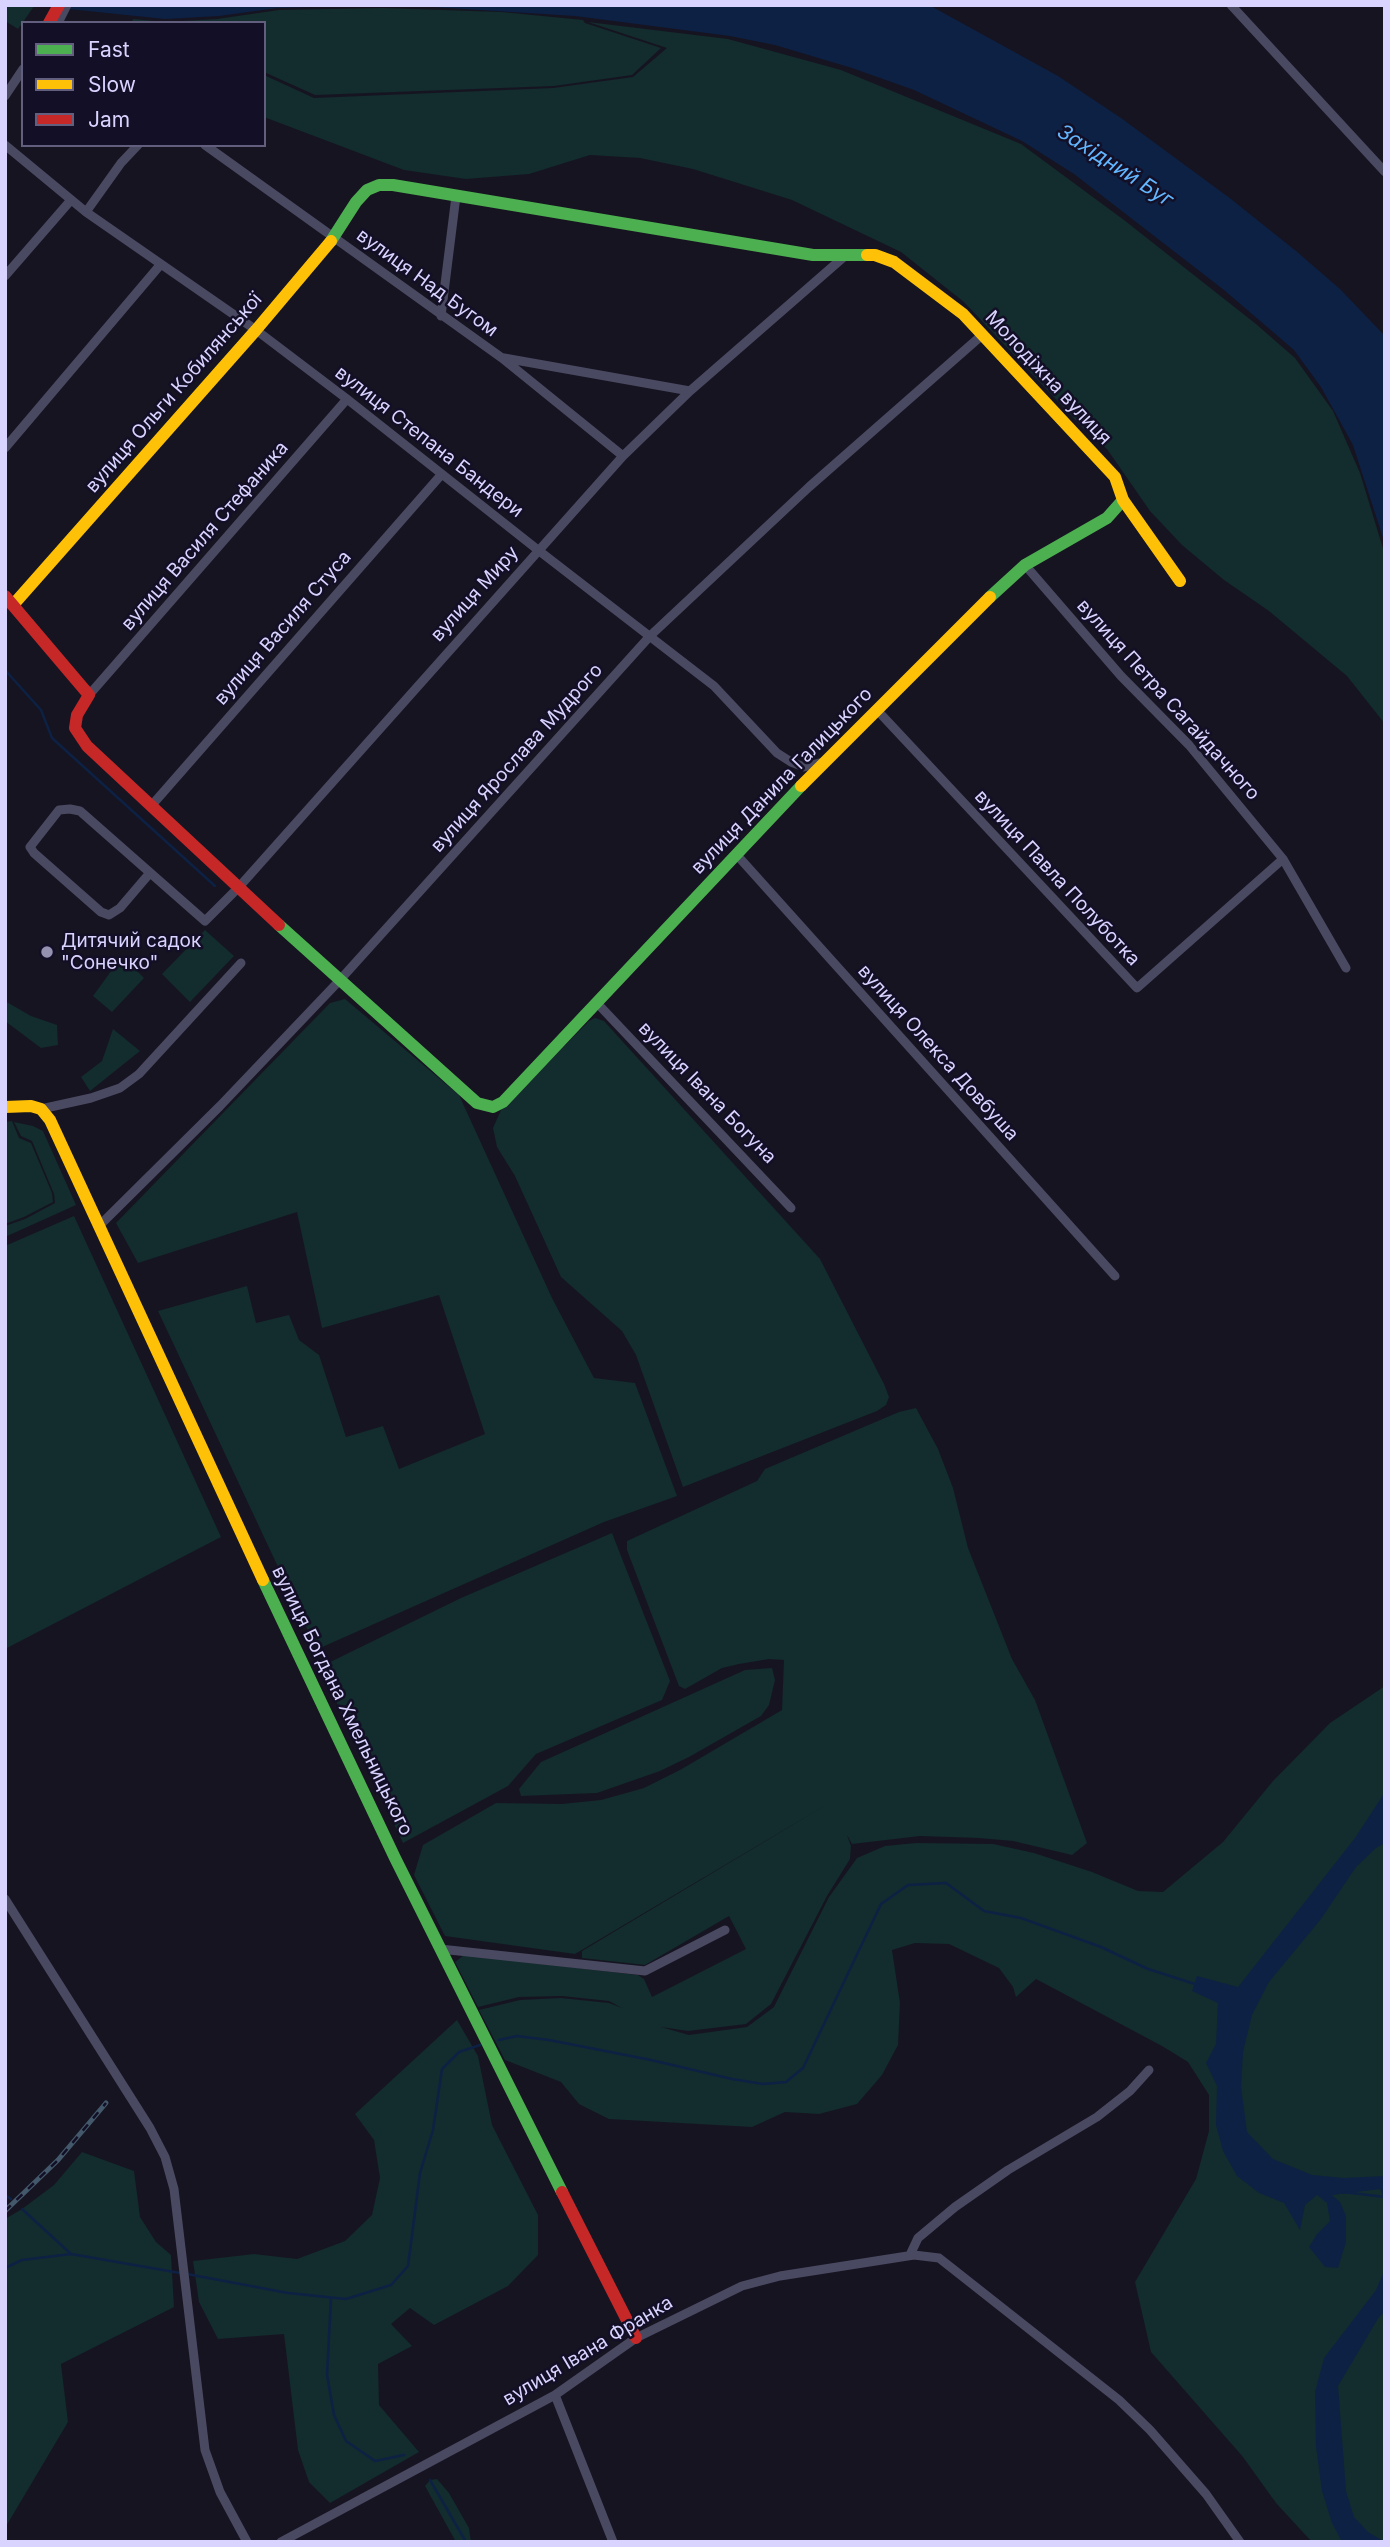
<!DOCTYPE html>
<meta charset="utf-8">
<style>
body{margin:0}
#map{position:relative;width:1390px;height:2547px;overflow:hidden;background:#161421;font-family:Inter,sans-serif}
canvas{display:block}
.frame{position:absolute;inset:0;border:7px solid #d9d4ff;pointer-events:none}
.legend{position:absolute;left:21px;top:21px;width:245px;height:126px;box-sizing:border-box;background:#130f26;border:2px solid #625e7d;margin:0;padding:9px 12px;list-style:none;font-size:21px;color:#d9d4ff}
.legend li{display:flex;align-items:center;gap:14px;height:35px}
.legend b{width:35px;border:2px solid #625e7d}
</style>
<div id="map">
<canvas width="1390" height="2547"></canvas>
<div class="frame"></div>
<ul class="legend">
<li><b style="height:9px;background:#4caf50"></b>Fast</li>
<li><b style="height:9px;background:#ffc107"></b>Slow</li>
<li><b style="height:9px;background:#c62828"></b>Jam</li>
</ul>
</div>
<script>
const ctx = document.querySelector('canvas').getContext('2d');
ctx.lineJoin = 'round';
function fillPath(path, color) { ctx.fillStyle = color; ctx.fill(path, 'evenodd'); }
const shape = rows => new Path2D(rows.map(r => 'M' + r).join(''));
function strokePath(path, color, width, dash) { ctx.strokeStyle = color; ctx.lineWidth = width; ctx.lineCap = dash ? 'butt' : 'round'; ctx.setLineDash(dash || []); ctx.stroke(path); }
function drawText(font, color, halo, rows, align = 'center') {
  ctx.font = font + ' Inter,sans-serif'; ctx.lineWidth = 5; ctx.setLineDash([]); ctx.textBaseline = 'middle'; ctx.strokeStyle = halo; ctx.fillStyle = color; for (const [text, x, y, turn = 0] of rows) {
    ctx.save(); ctx.translate(x, y); ctx.rotate((+turn || 0) * Math.PI / 180); ctx.textAlign = isNaN(turn) ? turn : align; if (halo) ctx.strokeText(text, 0, 0); ctx.fillText(text, 0, 0); ctx.restore();
  }
}
const green = shape([
 [5,5,35,5,18,29,5,21],
 [383,8,502,12,583,20,585,23,661,48,632,75,554,86,315,95,264,72,264,23,132,23,133,19,165,22,217,19,279,10],
 [588,22,728,39,841,70,1021,144,1124,220,1256,324,1295,358,1333,411,1360,473,1385,555,1385,724,1347,676,1269,611,1224,580,1182,545,1150,511,1107,449,1083,428,964,302,901,252,792,200,693,169,640,158,590,155,529,174,466,179,404,170,264,117,264,75,314,98,553,88,633,77,667,48],
 [205,930,234,956,190,1002,162,974],
 [122,956,144,978,112,1012,93,996],
 [345,999,459,1095,552,1298,594,1378,635,1383,677,1496,604,1522,320,1648,309,1633,158,1311,247,1286,256,1323,289,1315,299,1340,319,1355,346,1437,383,1426,399,1469,485,1434,439,1295,322,1328,297,1212,138,1263,116,1223,330,1003],
 [5,1001,31,1016,57,1025,58,1045,41,1048,5,1021],
 [595,1018,604,1021,820,1259,884,1384,889,1397,886,1405,877,1411,683,1487,636,1355,622,1331,561,1277,515,1176,497,1147,493,1128,501,1110,589,1021],
 [113,1029,140,1051,90,1091,81,1077,102,1061],
 [12,1121,19,1138,31,1143,52,1193,53,1202,24,1217,5,1224,5,1122],
 [14,1122,33,1126,43,1131,76,1205,5,1237,5,1226,25,1219,55,1203,54,1194,32,1141,21,1136],
 [74,1216,221,1537,5,1649,5,1246],
 [916,1408,938,1449,953,1488,968,1548,1012,1659,1035,1700,1087,1843,1072,1855,1013,1841,979,1838,920,1836,852,1844,847,1835,851,1846,850,1859,827,1896,771,2004,746,2024,688,2031,661,2027,689,2035,747,2027,774,2007,829,1897,857,1858,885,1846,916,1843,993,1844,1034,1853,1092,1872,1138,1891,1163,1892,1223,1842,1273,1781,1330,1723,1385,1686,1385,2542,1312,2542,1276,2503,1243,2457,1151,2352,1135,2282,1196,2179,1209,2131,1209,2095,1188,2062,1162,2046,1036,1979,1016,1997,1013,1987,999,1968,949,1944,915,1943,892,1950,900,2003,898,2045,882,2075,857,2104,819,2114,785,2112,752,2127,609,2119,579,2104,561,2082,505,2060,479,2010,520,2000,561,1998,609,2003,622,2008,609,2001,562,1996,519,1997,478,2007,455,1962,464,1955,638,1975,644,1979,652,1997,746,1949,729,1916,645,1965,582,1958,582,1951,831,1802,575,1954,445,1936,414,1875,423,1845,496,1803,562,1804,601,1800,644,1788,680,1770,782,1710,784,1660,769,1659,739,1664,722,1668,685,1689,679,1686,627,1550,627,1541,757,1481,765,1469,899,1412],
 [612,1533,670,1681,662,1700,536,1754,508,1786,403,1843,320,1667,461,1598],
 [772,1668,775,1680,769,1705,761,1716,689,1757,660,1771,597,1793,521,1796,519,1789,541,1762,745,1670],
 [457,2020,478,2056,492,2125,538,2215,538,2255,508,2286,434,2325,410,2308,391,2324,412,2346,378,2364,379,2405,419,2452,330,2503,309,2482,298,2450,284,2334,218,2339,199,2302,193,2261,254,2254,297,2259,345,2241,372,2215,380,2178,374,2140,355,2114],
 [82,2152,134,2171,140,2217,156,2242,171,2255,174,2307,61,2364,68,2422,5,2528,5,2219,22,2209,54,2185],
 [437,2479,449,2493,469,2528,471,2542,456,2542,425,2486,430,2480]
]);
const water = shape([
 [30,5,380,5,277,8,219,16,165,19],
 [401,5,929,5,1058,76,1121,118,1231,199,1296,251,1340,289,1385,336,1385,544,1353,445,1321,387,1294,350,1224,290,1074,174,1022,141,914,90,852,68,775,45,730,36,575,16],
 [1385,1792,1385,1843,1376,1848,1356,1867,1321,1919,1269,1982,1252,2015,1243,2052,1241,2087,1247,2132,1273,2159,1312,2175,1344,2178,1385,2176,1385,2201,1380,2189,1332,2195,1340,2202,1346,2216,1346,2242,1338,2268,1325,2267,1309,2247,1317,2234,1330,2221,1327,2203,1317,2195,1305,2205,1300,2230,1284,2203,1259,2193,1237,2176,1223,2151,1216,2125,1217,2086,1206,2063,1216,2044,1218,2003,1192,1991,1197,1976,1238,1987,1355,1838],
 [1385,2269,1385,2312,1379,2317,1338,2386,1346,2491,1354,2517,1368,2532,1385,2542,1342,2542,1332,2523,1322,2491,1316,2446,1315,2392,1324,2358,1376,2290]
]);
const stream = shape([
 [5,670,41,710,52,738,215,886],
 [499,2040,517,2036,549,2040,651,2060,732,2079,763,2084,786,2082,803,2068,881,1904,908,1885,946,1883,984,1911,1021,1918,1101,1947,1148,1969,1198,1985],
 [1343,2192,1385,2197],
 [5,2195,11,2199],
 [22,2209,71,2254],
 [5,2268,22,2260,71,2254,180,2273],
 [187,2274,288,2293,346,2299,391,2285,408,2266,420,2173,433,2130,442,2069,459,2052,480,2045],
 [331,2298,327,2375,334,2415,346,2441,375,2461,404,2455],
 [430,2480,466,2542]
]);
const street = shape([
 [1231,5,1385,172],
 [58,23,67,5],
 [5,96,23,69],
 [5,145,86,212,256,330,347,399,538,550,714,686,777,753,791,762,804,767,823,762],
 [205,145,502,358,623,456],
 [86,212,121,163,138,145],
 [5,276,71,200],
 [441,316,456,196],
 [504,358,690,391],
 [5,448,161,264],
 [1025,565,1121,676,1189,745,1283,859,1346,968],
 [89,695,347,399],
 [877,710,1137,988,1283,859],
 [152,805,441,475],
 [736,854,1115,1276],
 [149,874,120,908,109,915,101,912,34,853,30,847,59,810,70,809,80,811,205,921,239,887,623,456,690,391,846,255],
 [597,1003,791,1208],
 [41,1109,91,1098,120,1088,139,1074,241,963],
 [100,1225,220,1106,339,981,650,636,809,487,981,336],
 [5,1899,150,2128,165,2157,174,2189,205,2450,220,2492,247,2542],
 [440,1949,645,1971,725,1930],
 [910,2255,918,2238,955,2207,1008,2170,1097,2117,1130,2091,1149,2070],
 [555,2395,613,2542],
 [281,2542,555,2395,636,2338,742,2286,780,2276,914,2255,939,2258,953,2269,1119,2400,1150,2430,1206,2494,1240,2542]
]);
const fast = shape([
 [331,241,356,202,367,190,379,185,393,185,813,255,867,255],
 [990,597,1025,565,1107,518,1123,500],
 [279,925,477,1103,493,1107,503,1102,801,786],
 [263,1580,395,1858,562,2192]
]);
const slow = shape([
 [867,255,875,255,894,262,963,314,1115,477,1123,500,1180,581],
 [13,605,256,330,331,241],
 [801,786,990,597],
 [5,1107,31,1106,41,1109,50,1120,263,1580]
]);
const jam = shape([
 [49,23,59,5],
 [5,596,89,695,77,715,75,728,87,746,279,925],
 [562,2192,636,2338]
]);
const rail = shape([
 [5,2211,58,2160,106,2103]
]);
const markers = [
 [47,952,7,"#9591b1"]
];
const streetNames = [
 ["вулиця Над Бугом",427,283,36],
 ["Молодіжна вулиця",1048,378,47],
 ["вулиця Ольги Кобилянської",174,393,-49],
 ["вулиця Степана Бандери",429,442,38],
 ["вулиця Василя Стефаника",205,536,-49],
 ["вулиця Миру",475,594,-48],
 ["вулиця Василя Стуса",283,628,-49],
 ["вулиця Петра Сагайдачного",1168,700,48],
 ["вулиця Ярослава Мудрого",517,758,-48],
 ["вулиця Данила Галицького",782,781,-46],
 ["вулиця Павла Полуботка",1057,878,47],
 ["вулиця Олекса Довбуша",938,1053,48],
 ["вулиця Івана Богуна",707,1093,46],
 ["вулиця Богдана Хмельницького",342,1701,64],
 ["вулиця Івана Франка",588,2351,-31]
];
const poiNames = [
 ["Дитячий садок",61,941],
 ["\"Сонечко\"",61,963]
];
const waterNames = [
 ["Західний Буг",1115,166,33]
];
fillPath(green, '#132c2d');
fillPath(water, '#0d2144');
strokePath(stream, '#0d2144', 2.5);
strokePath(street, '#4a4962', 9);
strokePath(fast, '#4caf50', 12);
strokePath(slow, '#ffc107', 12);
strokePath(jam, '#c62828', 12);
strokePath(rail, '#43596b', 5);
strokePath(rail, '#130f26', 2.5, [8]);
for (const [x, y, r, color] of markers) { const dot = new Path2D(); dot.arc(x, y, r, 0, 2 * Math.PI); ctx.fillStyle = color; ctx.fill(dot); strokePath(dot, '#130f26', 2.5); }
drawText('19px', '#d9d4ff', '#130f26', streetNames);
drawText('19px', '#d9d4ff', '#130f26', poiNames, 'left');
drawText('italic 21px', '#62b6ff', '#130f26', waterNames);
</script>
